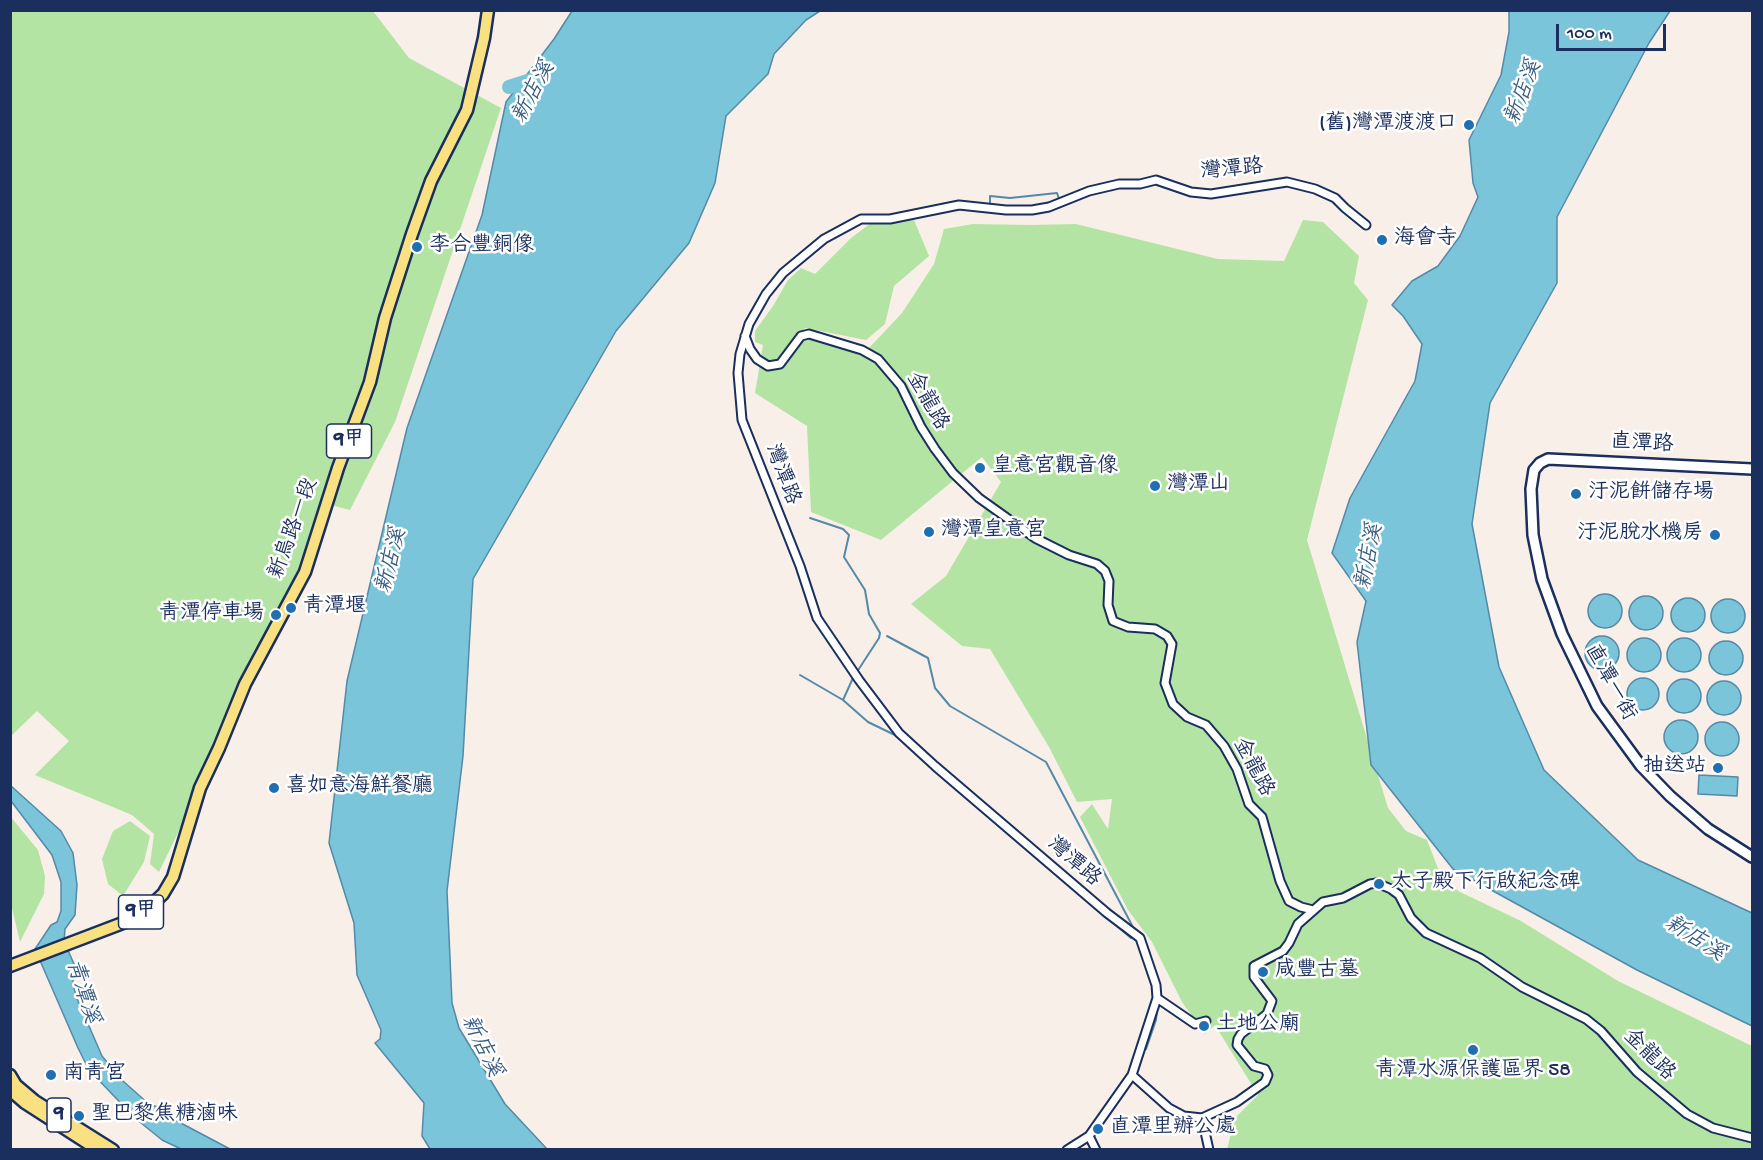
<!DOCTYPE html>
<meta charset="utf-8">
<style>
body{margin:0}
#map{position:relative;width:1763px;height:1160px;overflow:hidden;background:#f9efe9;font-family:"Gochi Hand",sans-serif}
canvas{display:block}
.frame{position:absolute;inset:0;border:12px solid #1b2f5e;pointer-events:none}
.scale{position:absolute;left:1556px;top:24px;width:110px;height:27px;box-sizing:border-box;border:3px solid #1b2f5e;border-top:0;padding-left:8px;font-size:18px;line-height:21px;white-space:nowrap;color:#1b2f5e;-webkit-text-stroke:4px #fff;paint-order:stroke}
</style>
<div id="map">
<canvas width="1763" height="1160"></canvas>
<div class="frame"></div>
<div class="scale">100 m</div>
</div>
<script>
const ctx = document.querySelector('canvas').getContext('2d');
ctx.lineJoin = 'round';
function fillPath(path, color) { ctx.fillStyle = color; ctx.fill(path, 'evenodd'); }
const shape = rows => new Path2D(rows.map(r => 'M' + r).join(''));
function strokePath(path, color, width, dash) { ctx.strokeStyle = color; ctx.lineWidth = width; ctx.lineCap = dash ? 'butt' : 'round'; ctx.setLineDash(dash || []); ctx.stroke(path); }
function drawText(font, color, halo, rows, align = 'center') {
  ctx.font = font + ' "Gochi Hand","LXGW WenKai TC",sans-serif'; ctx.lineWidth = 5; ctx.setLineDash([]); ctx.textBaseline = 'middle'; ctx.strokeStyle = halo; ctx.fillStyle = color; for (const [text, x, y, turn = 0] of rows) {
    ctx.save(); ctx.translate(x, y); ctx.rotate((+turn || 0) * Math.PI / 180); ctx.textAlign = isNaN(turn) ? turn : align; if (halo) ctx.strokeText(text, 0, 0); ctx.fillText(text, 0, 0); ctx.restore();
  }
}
const green = shape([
 [11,11,373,11,409,58,501,108,395,422,350,510,323,503,301,579,159,872,150,864,154,834,132,815,35,775,69,741,37,711,11,736],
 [914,220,929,256,894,286,885,324,866,340,805,328,794,338,818,333,869,348,902,313,934,264,944,229,973,224,1031,225,1076,224,1218,259,1284,261,1303,220,1323,222,1359,256,1354,283,1368,300,1307,540,1388,808,1406,831,1427,840,1439,871,1458,891,1521,921,1618,981,1752,1046,1752,1149,1227,1149,1235,1118,1258,1095,1215,1025,1205,1034,1182,1002,1152,942,1128,910,1080,817,1092,804,1108,829,1112,799,1077,802,1049,747,990,649,962,646,911,604,946,576,1001,482,982,457,881,540,811,512,807,426,755,393,763,345,755,342,755,331,773,306,788,280,801,268,815,274,851,238,871,223],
 [10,816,38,850,45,876,44,894,20,942,11,904],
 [130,821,150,836,144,862,123,896,108,884,102,859,113,831]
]);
const water = shape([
 [572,11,820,11,806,20,774,54,768,74,726,116,715,183,689,243,616,331,473,579,463,756,447,891,452,1003,459,1028,505,1104,547,1149,430,1149,422,1136,424,1103,375,1043,380,1039,381,1030,357,975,354,923,329,843,347,681,407,428,482,215,506,102,554,39,572,11],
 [1509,11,1670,11,1649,43,1557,217,1557,283,1490,403,1472,524,1499,667,1544,770,1638,860,1752,913,1752,1026,1637,970,1453,869,1371,765,1357,642,1366,601,1332,553,1350,498,1415,381,1422,344,1403,316,1392,305,1412,281,1438,266,1460,236,1478,197,1473,183,1469,140,1501,75,1509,32,1509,11],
 '1588 611a17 17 0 1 1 34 0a17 17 0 1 1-34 0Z',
 '1629 613a17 17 0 1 1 34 0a17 17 0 1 1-34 0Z',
 '1671 615a17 17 0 1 1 34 0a17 17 0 1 1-34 0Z',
 '1711 616a17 17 0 1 1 34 0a17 17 0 1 1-34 0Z',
 '1585 653a17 17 0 1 1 34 0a17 17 0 1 1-34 0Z',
 '1627 655a17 17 0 1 1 34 0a17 17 0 1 1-34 0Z',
 '1667 655a17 17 0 1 1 34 0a17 17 0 1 1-34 0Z',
 '1709 658a17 17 0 1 1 34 0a17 17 0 1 1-34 0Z',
 '1627 694a16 16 0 1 1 32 0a16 16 0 1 1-32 0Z',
 '1667 696a17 17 0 1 1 34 0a17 17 0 1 1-34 0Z',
 '1707 698a17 17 0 1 1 34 0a17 17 0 1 1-34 0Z',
 '1664 737a17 17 0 1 1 34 0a17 17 0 1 1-34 0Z',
 '1705 739a17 17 0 1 1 34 0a17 17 0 1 1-34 0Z',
 [1699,775,1738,777,1737,796,1698,794,1699,775],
 [10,785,61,831,73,853,77,885,75,915,65,929,64,941,74,964,73,983,76,996,102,1056,123,1081,150,1105,159,1107,160,1112,230,1149,181,1149,162,1140,135,1118,89,1070,78,1048,35,949,51,925,57,922,61,911,61,882,52,855,11,801,10,785]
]);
const stream = shape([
 [990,205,990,196,1010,198,1057,193,1059,199],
 [810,518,843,529,849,535,844,557,865,590,869,614,880,633,879,638,853,678,843,700],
 [887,636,928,658,935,688,950,706,1046,762,1135,931],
 [800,675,843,700,868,722,901,738],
 [1075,890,1131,938],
 [1147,972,1152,983],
 [1143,1050,1146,1049,1156,1020,1158,1003]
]);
const river = shape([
 [509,87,537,78]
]);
const street = shape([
 [745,336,750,349,757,359,768,366,780,364,801,336,809,334,862,350,878,359,901,386,921,427,935,449,953,473,979,498,1035,538,1069,555,1097,564,1105,571,1109,581,1108,605,1113,621,1128,627,1155,629,1167,636,1172,644,1165,683,1173,704,1187,717,1206,725,1224,746,1237,769,1249,804,1262,817,1280,881,1289,901,1301,907,1313,910],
 [1157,998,1195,1024,1206,1021],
 [1132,1075,1169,1108,1184,1116,1202,1118,1237,1102,1265,1082,1268,1075,1265,1069,1254,1066,1237,1045,1238,1039,1241,1034,1267,1014,1272,1001,1254,977,1254,966,1283,951,1289,943,1298,924,1323,902,1343,898,1370,884,1377,883,1391,889,1399,895,1411,918,1426,933,1480,958,1522,987,1586,1019,1601,1031,1637,1072,1687,1114,1713,1128,1752,1138],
 [1202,1118,1209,1150],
 [1089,1136,1096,1150],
 [1067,1150,1089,1136,1132,1075,1157,998,1156,985,1140,938,1107,913,935,766,899,733,859,680,817,618,800,566,742,420,738,373,740,354,749,324,766,294,783,273,824,239,861,219,890,219,959,205,1006,210,1032,210,1049,207,1089,191,1119,184,1140,184,1156,180,1191,192,1211,194,1287,182,1315,189,1335,198,1345,208,1366,225]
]);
const secondary = shape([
 [1752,469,1548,459,1540,463,1534,470,1531,489,1533,535,1542,579,1562,634,1597,706,1641,766,1670,796,1708,829,1752,857]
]);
const primary = shape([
 [10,966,128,921,148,908,163,894,173,877,200,788,219,748,245,684,305,572,338,468,370,382,385,318,412,234,431,181,467,110,484,38,488,10],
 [10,1075,16,1085,35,1101,113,1150],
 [10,1090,25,1103,98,1150]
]);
const markers = [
 [1469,125,6,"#1f6fb2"],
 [1382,240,6,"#1f6fb2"],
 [417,247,6,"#1f6fb2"],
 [980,468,6,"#1f6fb2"],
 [1155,486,6,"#1f6fb2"],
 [1576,494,6,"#1f6fb2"],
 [929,532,6,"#1f6fb2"],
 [1715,535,6,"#1f6fb2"],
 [291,608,6,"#1f6fb2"],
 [276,615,6,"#1f6fb2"],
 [1718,768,6,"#1f6fb2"],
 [274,788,6,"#1f6fb2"],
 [1379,884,6,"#1f6fb2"],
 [1263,972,6,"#1f6fb2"],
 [1204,1026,6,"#1f6fb2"],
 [1473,1050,6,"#1f6fb2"],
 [51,1075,6,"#1f6fb2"],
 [79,1116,6,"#1f6fb2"],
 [1098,1129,6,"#1f6fb2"]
];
const shields = [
 [349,441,45],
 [141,912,45],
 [59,1115,24]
];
const shieldNames = [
 ["9甲",349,441],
 ["9甲",141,912],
 ["9",59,1115]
];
const poiNames = [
 ["(舊)灣潭渡渡口",1457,125,"right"],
 ["海會寺",1394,240],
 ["李合豐銅像",429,247],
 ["皇意宮觀音像",992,468],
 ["灣潭山",1167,486],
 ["汙泥餅儲存場",1588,494],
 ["灣潭皇意宮",941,532],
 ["汙泥脫水機房",1703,535,"right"],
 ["青潭堰",303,608],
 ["青潭停車場",264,615,"right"],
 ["抽送站",1706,768,"right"],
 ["喜如意海鮮餐廳",286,788],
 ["太子殿下行啟紀念碑",1391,884],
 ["咸豐古墓",1275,972],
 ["土地公廟",1216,1026],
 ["青潭水源保護區界 58",1473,1072,"center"],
 ["南青宮",63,1075],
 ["聖巴黎焦糖滷味",91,1116],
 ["直潭里辦公處",1110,1129]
];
const streetNames = [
 ["灣潭路",1232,171,-5],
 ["金龍路",926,402,60],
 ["直潭路",1642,445,3],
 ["灣潭路",781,475,69],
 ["新烏路一段",295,529,-70],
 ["直潭一街",1609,683,61],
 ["金龍路",1252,768,62],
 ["灣潭路",1073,863,41],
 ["金龍路",1648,1056,45]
];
const waterNames = [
 ["新店溪",535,93,-62],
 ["新店溪",1525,93,-69],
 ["新店溪",1371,557,-79],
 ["新店溪",393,561,-76],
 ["新店溪",1694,940,32],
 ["青潭溪",81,992,73],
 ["新店溪",480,1047,64]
];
fillPath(green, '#b4e4a3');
fillPath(water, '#7ac5d9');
strokePath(water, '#5489a8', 1.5);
strokePath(stream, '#5489a8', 2);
strokePath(river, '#7ac5d9', 14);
strokePath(street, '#1b2f5e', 11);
strokePath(secondary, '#1b2f5e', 14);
strokePath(primary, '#1b2f5e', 15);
strokePath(street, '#fff', 7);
strokePath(secondary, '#fff', 9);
strokePath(primary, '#f9e181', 10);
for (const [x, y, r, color] of markers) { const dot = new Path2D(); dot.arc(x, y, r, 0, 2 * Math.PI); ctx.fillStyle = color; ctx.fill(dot); strokePath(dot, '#fff', 2); }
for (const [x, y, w] of shields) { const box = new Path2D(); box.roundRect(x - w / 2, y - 17, w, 34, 4.5); ctx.fillStyle = '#fff'; ctx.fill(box); strokePath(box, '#1b2f5e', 1.5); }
drawText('bold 20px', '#1b2f5e', null, shieldNames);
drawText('21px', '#1b2f5e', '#fff', poiNames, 'left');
drawText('21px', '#1b2f5e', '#fff', streetNames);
drawText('italic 22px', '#385c83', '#fff', waterNames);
</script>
